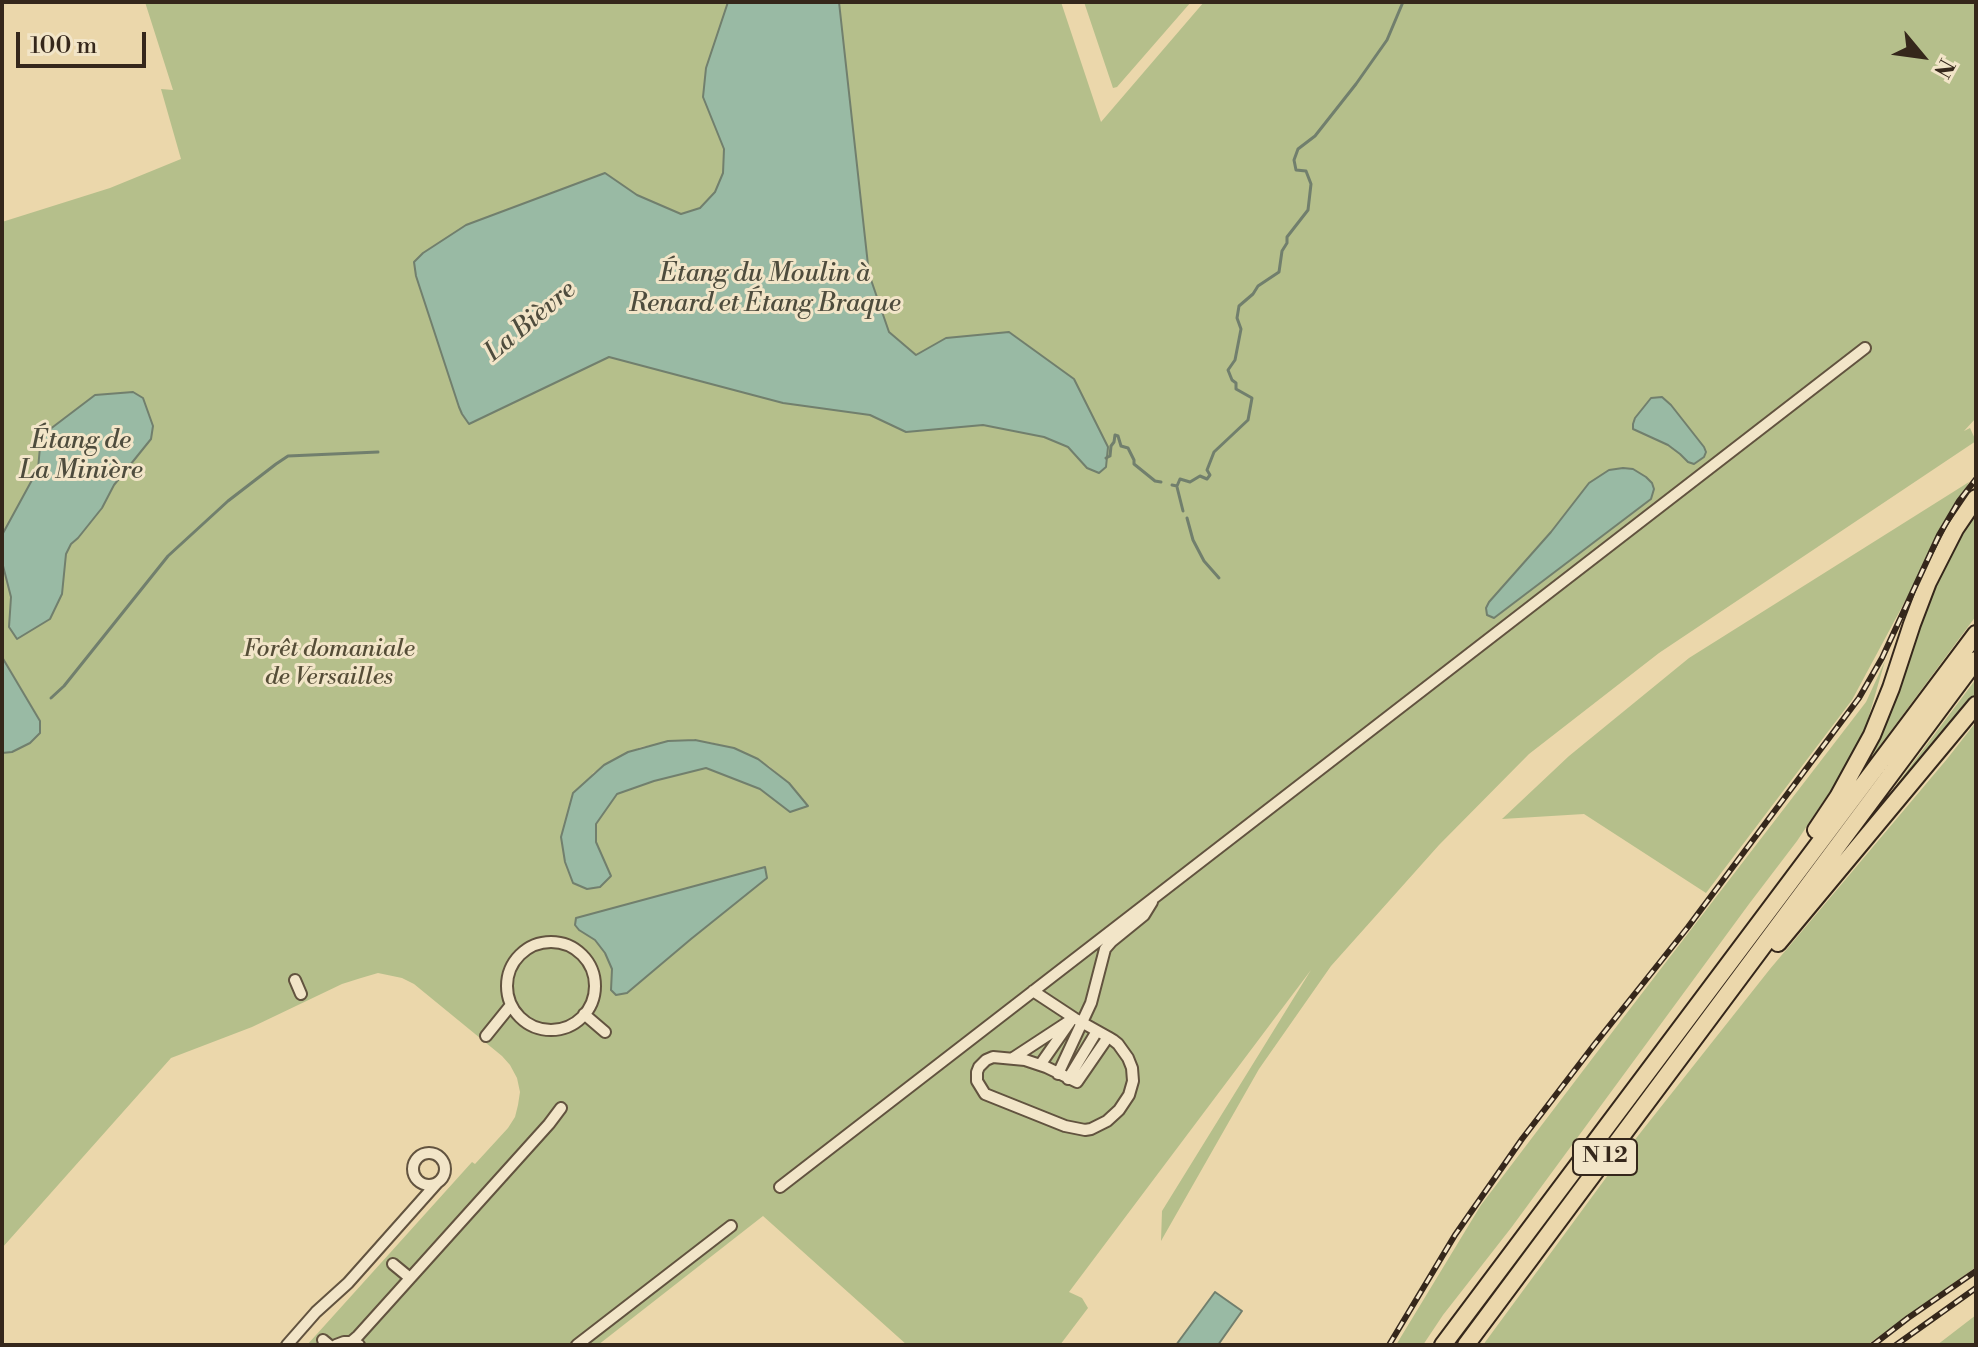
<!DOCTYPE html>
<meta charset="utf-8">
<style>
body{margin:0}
#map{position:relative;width:1978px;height:1347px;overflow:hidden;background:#ebd7ab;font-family:"Libre Bodoni",serif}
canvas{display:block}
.frame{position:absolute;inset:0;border:4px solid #35271b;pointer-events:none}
.north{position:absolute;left:1882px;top:16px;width:80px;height:80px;-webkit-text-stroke:6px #f2e5c8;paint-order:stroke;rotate:119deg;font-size:22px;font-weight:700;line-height:32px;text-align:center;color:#35271b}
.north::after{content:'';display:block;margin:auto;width:28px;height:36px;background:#35271b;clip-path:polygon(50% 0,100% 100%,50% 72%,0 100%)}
.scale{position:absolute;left:16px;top:32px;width:130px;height:36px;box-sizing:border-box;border:4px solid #35271b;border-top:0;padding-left:10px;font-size:24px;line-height:28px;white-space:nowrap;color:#35271b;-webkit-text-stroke:6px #f2e5c8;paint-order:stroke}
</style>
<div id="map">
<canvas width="1978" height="1347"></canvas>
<div class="frame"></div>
<div class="north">N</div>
<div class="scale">100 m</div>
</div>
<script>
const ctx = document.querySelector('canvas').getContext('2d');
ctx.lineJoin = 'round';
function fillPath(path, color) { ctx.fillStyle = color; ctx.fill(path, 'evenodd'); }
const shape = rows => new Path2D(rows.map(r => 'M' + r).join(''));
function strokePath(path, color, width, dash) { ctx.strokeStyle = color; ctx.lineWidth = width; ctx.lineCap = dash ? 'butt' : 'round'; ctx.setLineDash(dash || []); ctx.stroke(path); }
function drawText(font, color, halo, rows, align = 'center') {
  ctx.font = font + ' "Libre Bodoni",serif'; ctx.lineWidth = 6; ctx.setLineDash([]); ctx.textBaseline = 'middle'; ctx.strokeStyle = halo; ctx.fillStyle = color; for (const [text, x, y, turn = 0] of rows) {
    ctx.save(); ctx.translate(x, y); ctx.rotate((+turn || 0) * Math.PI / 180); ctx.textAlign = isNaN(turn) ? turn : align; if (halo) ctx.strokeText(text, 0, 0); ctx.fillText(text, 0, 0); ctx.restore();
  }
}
const green = shape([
 [145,2,728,2,706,68,703,97,724,149,723,173,715,192,700,208,681,214,637,195,605,173,414,262,416,276,459,407,462,414,469,424,609,357,783,403,871,415,906,432,983,425,1044,437,1068,447,1087,468,1074,380,1010,332,946,338,916,355,889,332,869,274,839,2,1061,2,1101,122,1204,2,1976,2,1976,418,1964,431,1970,428,1976,441,1659,653,1529,754,1439,845,1331,966,1259,1069,1161,1241,1162,1211,1311,970,1069,1292,1082,1298,1088,1308,1060,1345,907,1345,763,1216,598,1345,307,1345,472,1162,475,1164,508,1128,515,1117,518,1105,520,1092,517,1078,510,1065,502,1056,414,984,402,978,378,973,361,978,342,984,252,1027,171,1058,2,1248,2,753,12,752,40,720,2,657,2,562,11,597,9,627,62,594,66,554,71,544,78,538,102,508,114,485,151,439,41,436,38,469,2,535,2,222,110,188,181,159,161,89,173,90],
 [682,740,709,742,734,748,769,766,789,783,790,812,760,789,705,768,654,781,617,794,596,824,596,842,610,876,568,871,561,837,593,773,616,758,641,747],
 [1084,2,1191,2,1117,87,1113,88],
 [1969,482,1852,700,1706,893,1584,814,1502,819,1569,756,1689,658],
 [1976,507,1976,616,1873,755,1871,753,1897,694,1927,597],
 [1885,661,1866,726,1835,784,1797,841,1749,904,1511,1228,1443,1315,1423,1345,1396,1345,1481,1205,1623,1018,1866,702],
 [1976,679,1976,696,1882,810,1879,808],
 [1976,722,1976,1267,1867,1345,1483,1345,1622,1156,1770,969,1947,759],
 [1976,1315,1976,1345,1937,1345]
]);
const water = shape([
 [728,2,839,2,869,274,889,332,916,355,946,338,1009,332,1074,379,1108,447,1106,467,1099,473,1087,468,1068,447,1044,437,983,425,906,432,870,415,783,403,609,357,469,424,462,414,459,407,416,276,414,262,423,253,466,225,605,173,637,195,681,214,700,208,715,192,723,173,724,149,703,97,706,68,728,2],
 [133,392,143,398,153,426,151,439,114,485,102,508,78,538,71,544,66,554,62,594,50,619,17,639,9,627,11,597,2,562,2,535,38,469,41,436,95,395,133,392],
 [1662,397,1671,405,1704,447,1706,452,1704,457,1694,464,1688,462,1680,454,1668,445,1633,429,1633,424,1635,418,1651,398,1662,397],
 [1623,468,1633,469,1646,477,1652,483,1654,489,1651,499,1494,618,1487,615,1486,608,1489,602,1551,532,1589,483,1609,470,1623,468],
 [2,657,40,721,40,733,30,743,12,752,2,753,2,657],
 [695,740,734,748,758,759,789,783,808,806,790,812,760,789,706,768,654,781,617,794,596,824,596,842,611,876,600,887,587,889,573,883,565,862,561,837,573,793,604,765,628,752,668,741,695,740],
 [765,867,767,878,691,939,627,993,616,995,611,990,612,969,605,953,595,940,579,930,575,925,576,918,765,867],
 [1215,1292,1242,1311,1218,1345,1176,1345,1215,1292]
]);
const stream = shape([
 [1106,458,1110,456,1111,446,1114,442,1115,435,1118,436,1121,446,1128,448,1134,460,1134,464,1155,481,1161,482],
 [1172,485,1177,486,1180,479,1190,482,1200,476,1207,479,1210,475,1207,470,1214,452,1248,420,1252,398,1236,389,1236,383,1232,380,1228,370,1235,360,1241,329,1237,318,1239,306,1253,294,1258,286,1279,272,1282,251,1287,243,1287,237,1308,210,1311,184,1306,171,1296,170,1294,160,1298,149,1315,136,1356,84,1387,40,1403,2],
 [1177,487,1183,511],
 [1187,518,1193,540,1204,561,1219,578],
 [51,698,64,686,168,556,228,501,276,464,288,456,378,452]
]);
const minor = shape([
 '507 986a44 44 0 1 1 88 0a44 44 0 1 1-88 0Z',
 [295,980,301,994],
 [1033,991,1074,1018,1083,1023,1108,1037,1113,1040,1118,1044,1128,1058,1132,1068,1133,1081,1129,1095,1119,1110,1107,1121,1091,1129,1085,1130,1065,1126,985,1094,977,1081,977,1072,979,1067,986,1060,993,1057,1025,1060,1046,1067,1077,1082,1108,1037],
 [584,1014,605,1032],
 [486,1036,511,1005],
 [1013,1058,1074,1018],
 [1040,1065,1070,1022],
 [1058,1074,1091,1003,1105,949,1112,941,1144,915,1152,902],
 [1068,1079,1097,1031],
 '413 1169a16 16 0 1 1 32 0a16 16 0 1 1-32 0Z',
 [780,1187,1865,348],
 [393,1264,410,1278],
 [323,1340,329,1345],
 [351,1342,358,1336,549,1124,561,1108],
 [287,1345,316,1312,348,1283,437,1183],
 [336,1345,344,1342,351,1342,359,1345],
 [577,1345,731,1226]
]);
const highway = shape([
 [1816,830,1838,797,1872,735,1891,688,1912,624,1928,582,1955,529,1976,498],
 [1778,943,1976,705],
 [1443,1345,1976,634],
 [1466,1345,1976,660]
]);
const rail = shape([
 [1389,1345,1455,1235,1522,1139,1594,1045,1688,927,1859,698,1882,658,1939,535,1959,501,1976,479],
 [1873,1345,1908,1318,1976,1271],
 [1896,1345,1976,1288]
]);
const shields = [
 [1605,1157,64]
];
const shieldNames = [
 ["N 12",1605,1157]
];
const parkNames = [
 ["Forêt domaniale",329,650],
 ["de Versailles",329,678]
];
const waterNames = [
 ["Étang du Moulin à",765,275],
 ["Renard et Étang Braque",765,305],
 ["La Bièvre",531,322,-40],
 ["Étang de",81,442],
 ["La Minière",81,472]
];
fillPath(green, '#b5bf8b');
fillPath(water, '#99baa4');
strokePath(water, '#717f6d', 2);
strokePath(stream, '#717f6d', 3);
strokePath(minor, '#62533f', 14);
strokePath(highway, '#35271b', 20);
strokePath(minor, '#f2e5c8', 10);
strokePath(highway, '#ebd7ab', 16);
strokePath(rail, '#35271b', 6);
strokePath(rail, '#f2e5c8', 3, [9]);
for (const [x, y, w] of shields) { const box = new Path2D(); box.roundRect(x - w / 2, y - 18, w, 36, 6); ctx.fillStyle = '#f2e5c8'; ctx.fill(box); strokePath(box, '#35271b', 2); }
drawText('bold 22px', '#35271b', null, shieldNames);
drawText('italic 24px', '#554d37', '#f2e5c8', parkNames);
drawText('italic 26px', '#4e4c3d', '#f2e5c8', waterNames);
</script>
